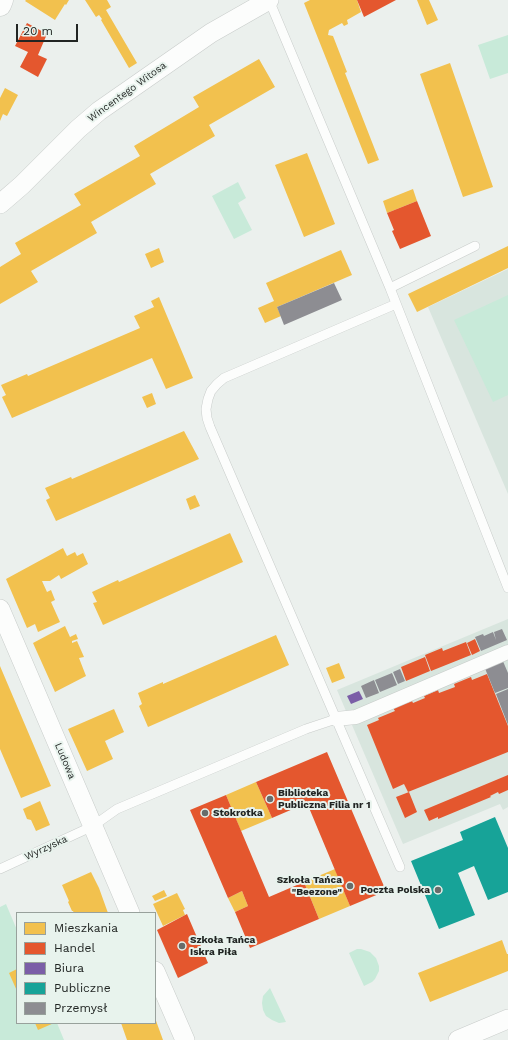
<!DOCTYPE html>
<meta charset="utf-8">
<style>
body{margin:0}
#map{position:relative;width:508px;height:1040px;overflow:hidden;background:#ebf0ed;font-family:"Work Sans",sans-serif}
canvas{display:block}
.legend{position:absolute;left:16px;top:912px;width:140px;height:112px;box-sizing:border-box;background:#e8f3ed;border:1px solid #98a19c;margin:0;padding:5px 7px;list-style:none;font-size:12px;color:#212523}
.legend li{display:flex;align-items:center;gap:8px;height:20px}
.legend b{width:20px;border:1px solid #98a19c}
.scale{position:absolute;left:16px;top:24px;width:62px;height:18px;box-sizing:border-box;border:2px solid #212523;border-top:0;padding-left:5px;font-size:12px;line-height:14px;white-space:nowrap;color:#212523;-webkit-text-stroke:3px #e8f3ed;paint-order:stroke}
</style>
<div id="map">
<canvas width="508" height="1040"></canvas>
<ul class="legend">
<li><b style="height:11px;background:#f2c14e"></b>Mieszkania</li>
<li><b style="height:11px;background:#e4572e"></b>Handel</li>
<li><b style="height:11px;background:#7b5ea7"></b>Biura</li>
<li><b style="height:11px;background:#17a398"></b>Publiczne</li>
<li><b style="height:11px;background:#8d8d92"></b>Przemysł</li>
</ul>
<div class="scale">20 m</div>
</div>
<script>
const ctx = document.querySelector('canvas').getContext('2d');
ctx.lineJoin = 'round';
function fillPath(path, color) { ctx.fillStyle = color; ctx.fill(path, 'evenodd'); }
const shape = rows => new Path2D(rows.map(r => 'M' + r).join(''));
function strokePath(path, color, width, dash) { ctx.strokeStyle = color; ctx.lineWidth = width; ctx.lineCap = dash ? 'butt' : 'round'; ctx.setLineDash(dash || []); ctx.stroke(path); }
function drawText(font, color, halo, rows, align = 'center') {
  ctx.font = font + ' "Work Sans",sans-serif'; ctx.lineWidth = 4; ctx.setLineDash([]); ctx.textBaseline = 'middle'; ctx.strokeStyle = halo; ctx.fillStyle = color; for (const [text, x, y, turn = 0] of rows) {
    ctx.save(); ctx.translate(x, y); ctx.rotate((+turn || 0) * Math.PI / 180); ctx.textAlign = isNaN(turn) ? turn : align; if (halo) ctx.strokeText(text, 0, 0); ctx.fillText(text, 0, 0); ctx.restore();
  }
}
const built = shape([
 [508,269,508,494,428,307],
 [508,619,508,807,503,810,500,804,403,844,337,690]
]);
const green = shape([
 [508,35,508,73,490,79,478,45],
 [238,182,246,198,238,203,252,230,234,239,212,196],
 [508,295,508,395,493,402,454,320],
 [6,904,17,930,17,1023,57,1023,64,1040,0,1040,0,907],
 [357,949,361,949,370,952,376,958,379,966,379,971,375,979,372,982,364,986,349,953],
 [270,988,286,1022,279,1023,272,1020,266,1016,263,1010,262,1003,263,996]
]);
const homes = shape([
 [26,0,69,0,66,5,65,4,55,20,25,1],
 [85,0,107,0,111,7,106,10,137,63,129,68,101,20,102,19,99,15,96,17],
 [310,0,357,0,361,12,347,20,348,24,344,26,342,23,329,30,328,35,333,36,347,72,345,73,379,160,368,164,304,3],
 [417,0,429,0,438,20,427,25],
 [259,59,275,87,209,125,215,136,150,174,156,184,91,222,97,233,31,271,38,282,0,304,0,267,21,254,15,243,81,205,74,194,140,156,134,146,199,107,193,97],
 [450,63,493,187,463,197,420,74],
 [5,88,18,95,7,116,3,114,0,121,0,98],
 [307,153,335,224,304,237,275,165],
 [413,189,417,201,387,213,383,201],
 [508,246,508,268,417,312,408,294],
 [159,248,164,262,151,268,145,254],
 [341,250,352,275,277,307,281,316,265,323,258,308,274,301,266,283],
 [159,297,193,378,166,389,152,358,12,418,2,397,6,395,1,385,27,374,28,376,140,328,134,316,154,307,151,301],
 [152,393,156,404,147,408,142,397],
 [184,431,199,459,56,521,46,500,50,498,45,488,71,477,72,479],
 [195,495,200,506,190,510,186,499],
 [230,533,243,562,103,625,93,603,97,602,92,592,118,580,119,582],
 [63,548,67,556,75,552,77,556,83,553,88,564,61,579,59,575,50,581,42,581,47,592,51,590,55,600,51,602,60,622,38,632,35,624,27,628,6,579],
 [65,626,70,637,76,634,78,639,72,641,72,643,77,641,84,657,79,658,86,676,55,692,33,643],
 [276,635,289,665,148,727,139,706,142,704,138,693,163,682,163,684],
 [339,663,345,678,332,683,326,668],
 [0,666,51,786,21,798,0,749],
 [114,709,124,732,105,741,113,759,87,771,68,729],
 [256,782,272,818,241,831,226,795],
 [40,801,50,825,36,831,31,820,27,819,23,809],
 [335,869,350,906,319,919,304,882],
 [91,872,99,888,108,913,74,913,73,911,72,911,68,902,69,901,62,885],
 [164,890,167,896,155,901,152,896],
 [242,891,248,906,235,912,228,898],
 [177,893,185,909,183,910,185,915,163,926,153,904],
 [502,940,507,954,508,954,508,971,430,1002,418,973],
 [17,969,17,991,9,973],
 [155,1018,163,1040,127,1040,121,1023,155,1023],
 [35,1023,54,1023,38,1030]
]);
const shops = shape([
 [357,0,396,0,364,17],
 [27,23,47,34,38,55,47,59,38,77,20,67,28,52,15,46],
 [417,201,431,236,400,249,392,231,394,230,387,213],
 [475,639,480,651,472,655,467,643],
 [466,642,471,655,431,671,425,655,442,648,443,651],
 [425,657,430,671,406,681,401,667],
 [487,674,508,726,508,752,408,792,404,784,393,789,367,725,379,720,378,718,395,711,393,708,412,701,413,703,425,698,424,696,438,690,439,693,455,687,454,684,471,677,472,680],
 [327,752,386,891,350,906,307,803,272,818,256,782],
 [508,775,508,790,499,794,498,792,490,796,491,797,438,819,438,817,429,821,424,810],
 [409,792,417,812,405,818,396,797],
 [226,795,269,897,304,882,319,919,250,948,235,912,248,906,242,891,228,898,190,810],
 [187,914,208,963,178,978,157,930]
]);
const offices = shape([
 [359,691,363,699,351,704,347,696]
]);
const public = shape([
 [495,817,508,848,508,892,488,900,474,866,458,873,475,915,439,929,411,861,463,840,460,832]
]);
const industry = shape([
 [334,283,342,300,284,325,277,307],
 [502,629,507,640,481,651,475,637,483,634,484,636,493,632,496,640,494,632],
 [502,659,508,673,508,688,495,693,484,666],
 [400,669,405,681,398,684,393,672],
 [392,673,397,685,380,692,375,680],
 [374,680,379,693,366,698,361,686],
 [508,689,508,725,496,694]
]);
const service = shape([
 [269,0,390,288,508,588],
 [390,288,475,246],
 [396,304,224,378,217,384,211,391,208,399,206,409,207,418,210,427,400,867],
 [0,869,93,826,117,809,306,729,336,719]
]);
const pedestrian = shape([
 [336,719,356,717,508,652]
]);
const minor = shape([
 [0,204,22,185,78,129,99,111,211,33,269,0],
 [0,609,130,913],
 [155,971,185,1040],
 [458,1040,508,1019]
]);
const tertiary = shape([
 [0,5,2,0]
]);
const markers = [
 [270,799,4,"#686c6a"],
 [205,813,4,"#686c6a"],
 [350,886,4,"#686c6a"],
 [438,890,4,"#686c6a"],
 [182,946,4,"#686c6a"]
];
const streetNames = [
 ["Wincentego Witosa",127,92,-36],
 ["Ludowa",65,761,67],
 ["Wyrzyska",46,848,-25]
];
const poiNames = [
 ["Biblioteka",278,793],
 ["Publiczna Filia nr 1",278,805],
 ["Stokrotka",213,813],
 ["Szkoła Tańca",342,880,"right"],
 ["\"Beezone\"",342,892,"right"],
 ["Poczta Polska",430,890,"right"],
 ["Szkoła Tańca",190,940],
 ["Iskra Piła",190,952]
];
fillPath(built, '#d8e5de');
fillPath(green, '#c8ead9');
fillPath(homes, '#f2c14e');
fillPath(shops, '#e4572e');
fillPath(offices, '#7b5ea7');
fillPath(public, '#17a398');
fillPath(industry, '#8d8d92');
strokePath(service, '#c8ccca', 10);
strokePath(pedestrian, '#c8ccca', 15);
strokePath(minor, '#c8ccca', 20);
strokePath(tertiary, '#c8ccca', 23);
strokePath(service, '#fcfdfc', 9);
strokePath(pedestrian, '#fcfdfc', 14);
strokePath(minor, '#fcfdfc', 19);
strokePath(tertiary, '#fcfdfc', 22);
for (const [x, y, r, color] of markers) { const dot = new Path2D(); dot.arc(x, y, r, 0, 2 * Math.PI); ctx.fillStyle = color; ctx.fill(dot); strokePath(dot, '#e8f3ed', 1.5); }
drawText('10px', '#212523', '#e8f3ed', streetNames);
drawText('bold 10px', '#212523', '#e8f3ed', poiNames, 'left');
</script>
